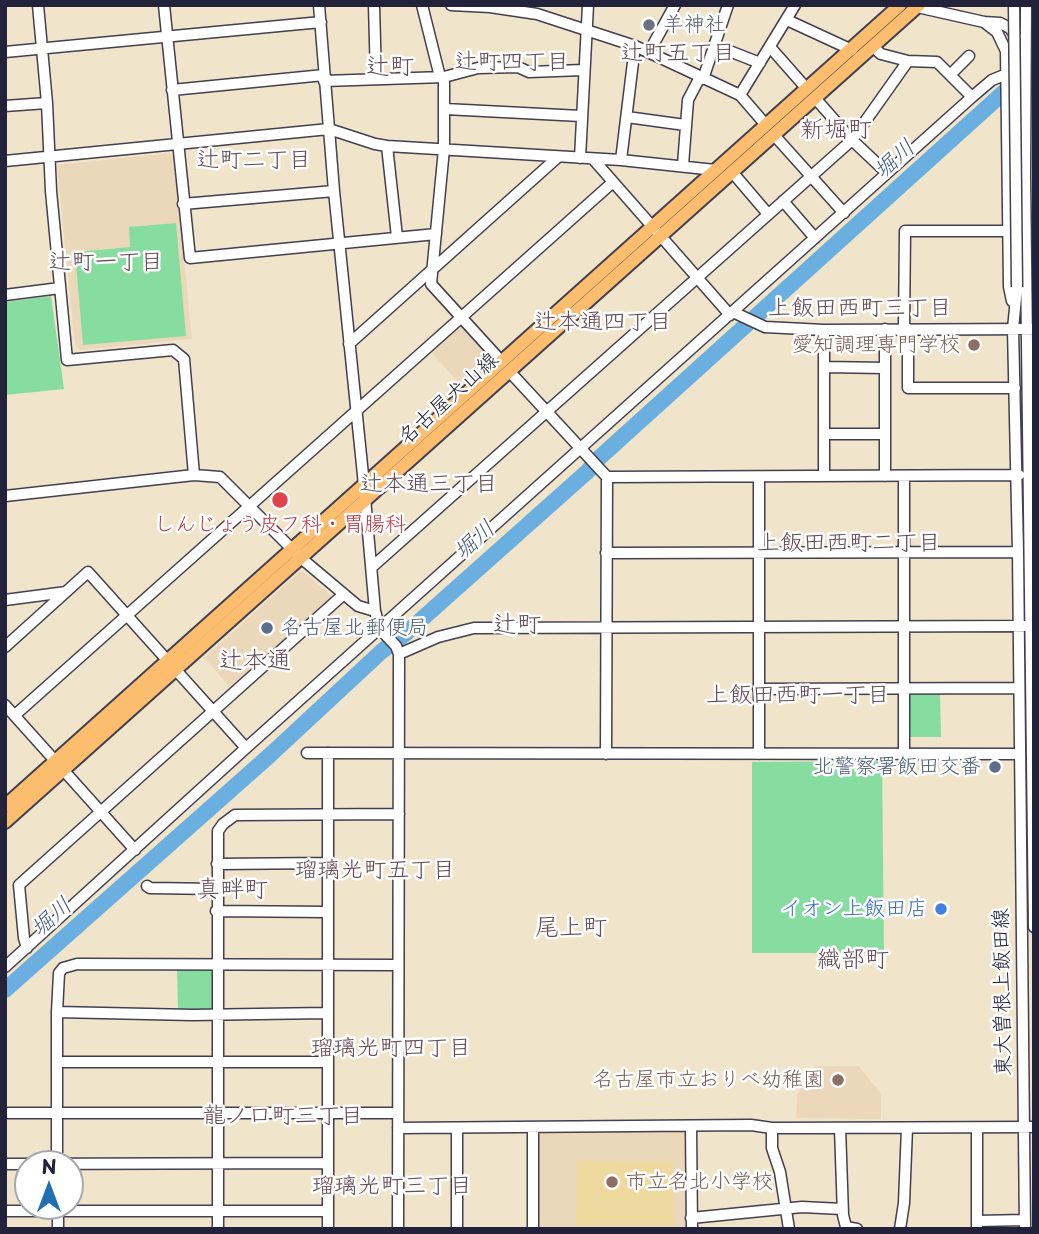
<!DOCTYPE html>
<meta charset="utf-8">
<style>
body{margin:0}
#map{position:relative;width:1039px;height:1234px;overflow:hidden;background:#f0e5ca;font-family:"Playpen Sans",sans-serif}
canvas{display:block}
.frame{position:absolute;inset:0;border:7px solid #22223b;pointer-events:none}
.north{position:absolute;left:14px;top:1150px;width:70px;height:70px;box-sizing:border-box;background:#fff;border:2px solid #a7a7b1;border-radius:50%;rotate:0deg;font-size:19px;font-weight:700;line-height:28px;text-align:center;color:#22223b}
.north::after{content:'';display:block;margin:auto;width:24px;height:32px;background:#1f6fb2;clip-path:polygon(50% 0,100% 100%,50% 72%,0 100%)}
</style>
<div id="map">
<canvas width="1039" height="1234"></canvas>
<div class="frame"></div>
<div class="north">N</div>
</div>
<script>
const ctx = document.querySelector('canvas').getContext('2d');
ctx.lineJoin = 'round';
function fillPath(path, color) { ctx.fillStyle = color; ctx.fill(path, 'evenodd'); }
const shape = rows => new Path2D(rows.map(r => 'M' + r).join(''));
function strokePath(path, color, width, dash) { ctx.strokeStyle = color; ctx.lineWidth = width; ctx.lineCap = dash ? 'butt' : 'round'; ctx.setLineDash(dash || []); ctx.stroke(path); }
function drawText(font, color, halo, rows, align = 'center') {
  ctx.font = font + ' "Playpen Sans","Klee One",sans-serif'; ctx.lineWidth = 5; ctx.setLineDash([]); ctx.textBaseline = 'middle'; ctx.strokeStyle = halo; ctx.fillStyle = color; for (const [text, x, y, turn = 0] of rows) {
    ctx.save(); ctx.translate(x, y); ctx.rotate((+turn || 0) * Math.PI / 180); ctx.textAlign = isNaN(turn) ? turn : align; if (halo) ctx.strokeText(text, 0, 0); ctx.fillText(text, 0, 0); ctx.restore();
  }
}
const built = shape([
 [170,153,174,156,192,339,80,350,75,345,57,165],
 [461,323,493,356,461,385,429,350],
 [299,572,305,573,333,597,232,689,204,658],
 [815,1066,859,1066,881,1094,881,1119,796,1118,797,1095],
 [540,1132,684,1132,686,1135,686,1229,538,1229,537,1135]
]);
const green = shape([
 [176,223,186,336,83,345,75,252,130,247,129,227],
 [51,296,64,389,5,395,5,302],
 [907,691,940,691,941,737,907,737],
 [882,761,884,953,752,953,752,762],
 [177,969,211,969,215,974,215,1008,211,1011,178,1011]
]);
const sand = shape([
 [577,1161,672,1162,674,1225,576,1225]
]);
const river = shape([
 [5,990,269,756,382,651,405,634,588,471,599,458,1034,65]
]);
const minor = shape([
 [38,5,47,103,51,191,67,360,173,350,184,359,194,475],
 [164,5,190,258,436,234],
 [319,5,334,191,363,475,375,611,380,629,396,646,399,654,398,1229],
 [374,5,376,79],
 [422,5,440,77],
 [451,5,490,7,537,14,635,46,740,95,766,125],
 [1026,5,1025,175,1034,927],
 [913,6,984,22,1000,23,1010,28,1016,37],
 [787,20,852,50],
 [984,22,997,32,1006,51,1009,287,1012,301],
 [714,45,760,63],
 [770,47,807,89],
 [873,47,881,54,908,61,937,62,972,97],
 [5,52,321,22],
 [649,52,675,5],
 [951,74,969,56],
 [444,77,444,149,431,284,502,362],
 [703,79,728,5],
 [324,81,444,77,478,68,518,67,529,72,583,70],
 [172,90,324,75],
 [740,95,795,5],
 [815,98,852,140,887,173],
 [5,106,47,103],
 [445,109,581,116],
 [627,117,685,125],
 [774,135,844,213],
 [387,146,397,237],
 [580,158,588,5],
 [593,159,730,315],
 [621,160,635,46],
 [5,161,329,129,375,144,387,146,621,160,715,170],
 [683,165,688,100,700,77],
 [733,173,768,214],
 [783,201,815,238],
 [183,204,334,191],
 [1017,287,1013,329,1018,552,1025,1229],
 [5,295,60,288],
 [733,312,765,327,824,330,1034,329],
 [904,329,905,231,1008,231],
 [908,329,908,388,1015,388],
 [824,330,824,476],
 [349,344,558,157],
 [824,367,885,368],
 [509,371,607,477,1019,475],
 [824,434,885,434],
 [885,476,885,329],
 [904,476,904,755],
 [5,496,194,475,220,477,301,558,358,606,375,611],
 [606,553,1018,552],
 [372,567,852,140,908,61],
 [5,600,66,592],
 [5,647,88,572,167,660],
 [399,654,438,637,474,628,1024,626],
 [175,669,246,748],
 [758,689,1018,688],
 [5,705,135,850],
 [15,715,612,183],
 [307,753,1019,754],
 [328,753,328,1229],
 [606,754,607,477],
 [759,754,759,477],
 [217,864,327,863],
 [147,886,150,888,217,889],
 [216,911,327,912],
 [27,948,24,938,19,885,344,594],
 [5,967,246,748,972,97,992,80,1007,74],
 [57,1012,192,1015,326,1013],
 [58,1062,326,1062],
 [5,1113,398,1113],
 [691,1126,692,1229],
 [398,1128,751,1125,772,1128,1034,1127],
 [772,1128,772,1148,780,1172,789,1229],
 [840,1128,843,1215,846,1227,857,1229],
 [977,1128,977,1229],
 [5,1164,327,1163],
 [57,1164,57,1012,59,973,63,968,77,964,398,965],
 [5,1211,328,1211],
 [691,1218,802,1207,842,1209],
 [977,1221,1025,1220],
 [58,1229,58,1206],
 [218,1229,218,831,223,824,235,815,399,814],
 [457,1229,457,1128],
 [533,1229,533,1128],
 [900,1229,904,1203,907,1128]
]);
const major = shape([
 [5,806,900,5],
 [5,822,919,5]
]);
const minorBridge = shape([
 [1014,5,1017,287]
]);
const markers = [
 [649,25,7,"#6b7280"],
 [974,345,7,"#8d6e63"],
 [280,500,9,"#e0444e"],
 [267,628,7,"#5c6f8a"],
 [995,767,7,"#5c6f8a"],
 [941,909,7,"#3f7fe0"],
 [838,1080,7,"#8d6e63"],
 [612,1182,7,"#8d6e63"]
];
const worshipNames = [
 ["羊神社",663,25]
];
const educationNames = [
 ["愛知調理専門学校",960,345],
 ["名古屋市立おりべ幼稚園",824,1080],
 ["市立名北小学校",626,1182,"left"]
];
const streetNames = [
 ["名古屋犬山線",449,399,-42],
 ["東大曽根上飯田線",1003,992,-91]
];
const healthNames = [
 ["しんじょう皮フ科・胃腸科",280,525]
];
const serviceNames = [
 ["名古屋北郵便局",281,628],
 ["北警察署飯田交番",981,767,"right"]
];
const shopNames = [
 ["イオン上飯田店",927,909]
];
const neighbourhoodNames = [
 ["辻町五丁目",678,54],
 ["辻町四丁目",512,63],
 ["辻町二丁目",254,161],
 ["辻町一丁目",106,263],
 ["上飯田西町三丁目",860,309],
 ["辻本通四丁目",603,323],
 ["辻本通三丁目",429,485],
 ["上飯田西町二丁目",849,544],
 ["上飯田西町一丁目",798,696],
 ["瑠璃光町五丁目",375,871],
 ["瑠璃光町四丁目",391,1049],
 ["龍ノ口町三丁目",283,1117],
 ["瑠璃光町三丁目",392,1187]
];
const waterNames = [
 ["堀川",895,160,-42],
 ["堀川",475,541,-42],
 ["堀川",52,918,-42]
];
const quarterNames = [
 ["辻町",390,67],
 ["新堀町",836,130],
 ["辻町",517,625],
 ["辻本通",255,661],
 ["真畔町",232,890],
 ["尾上町",571,928],
 ["織部町",853,960]
];
fillPath(built, '#ebd8ba');
fillPath(green, '#87dda0');
fillPath(sand, '#eeda9e');
strokePath(river, '#6baee0', 16);
strokePath(minor, '#413f50', 13);
strokePath(major, '#413f50', 16);
strokePath(minor, '#fff', 10);
strokePath(major, '#fcbd6f', 12);
strokePath(minorBridge, '#413f50', 13, []);
strokePath(minorBridge, '#fff', 10);
for (const [x, y, r, color] of markers) { const dot = new Path2D(); dot.arc(x, y, r, 0, 2 * Math.PI); ctx.fillStyle = color; ctx.fill(dot); strokePath(dot, '#fff', 2.5); }
drawText('21px', '#5b616d', '#fff', worshipNames, 'left');
drawText('21px', '#785e54', '#fff', educationNames, 'right');
drawText('21px', '#22223b', '#fff', streetNames);
drawText('21px', '#be3a42', '#fff', healthNames);
drawText('21px', '#4e5e75', '#fff', serviceNames, 'left');
drawText('21px', '#366cbe', '#fff', shopNames, 'right');
drawText('23px', '#654c54', '#fff', neighbourhoodNames);
drawText('italic 23px', '#3f5a7d', '#fff', waterNames);
drawText('24px', '#654c54', '#fff', quarterNames);
</script>
